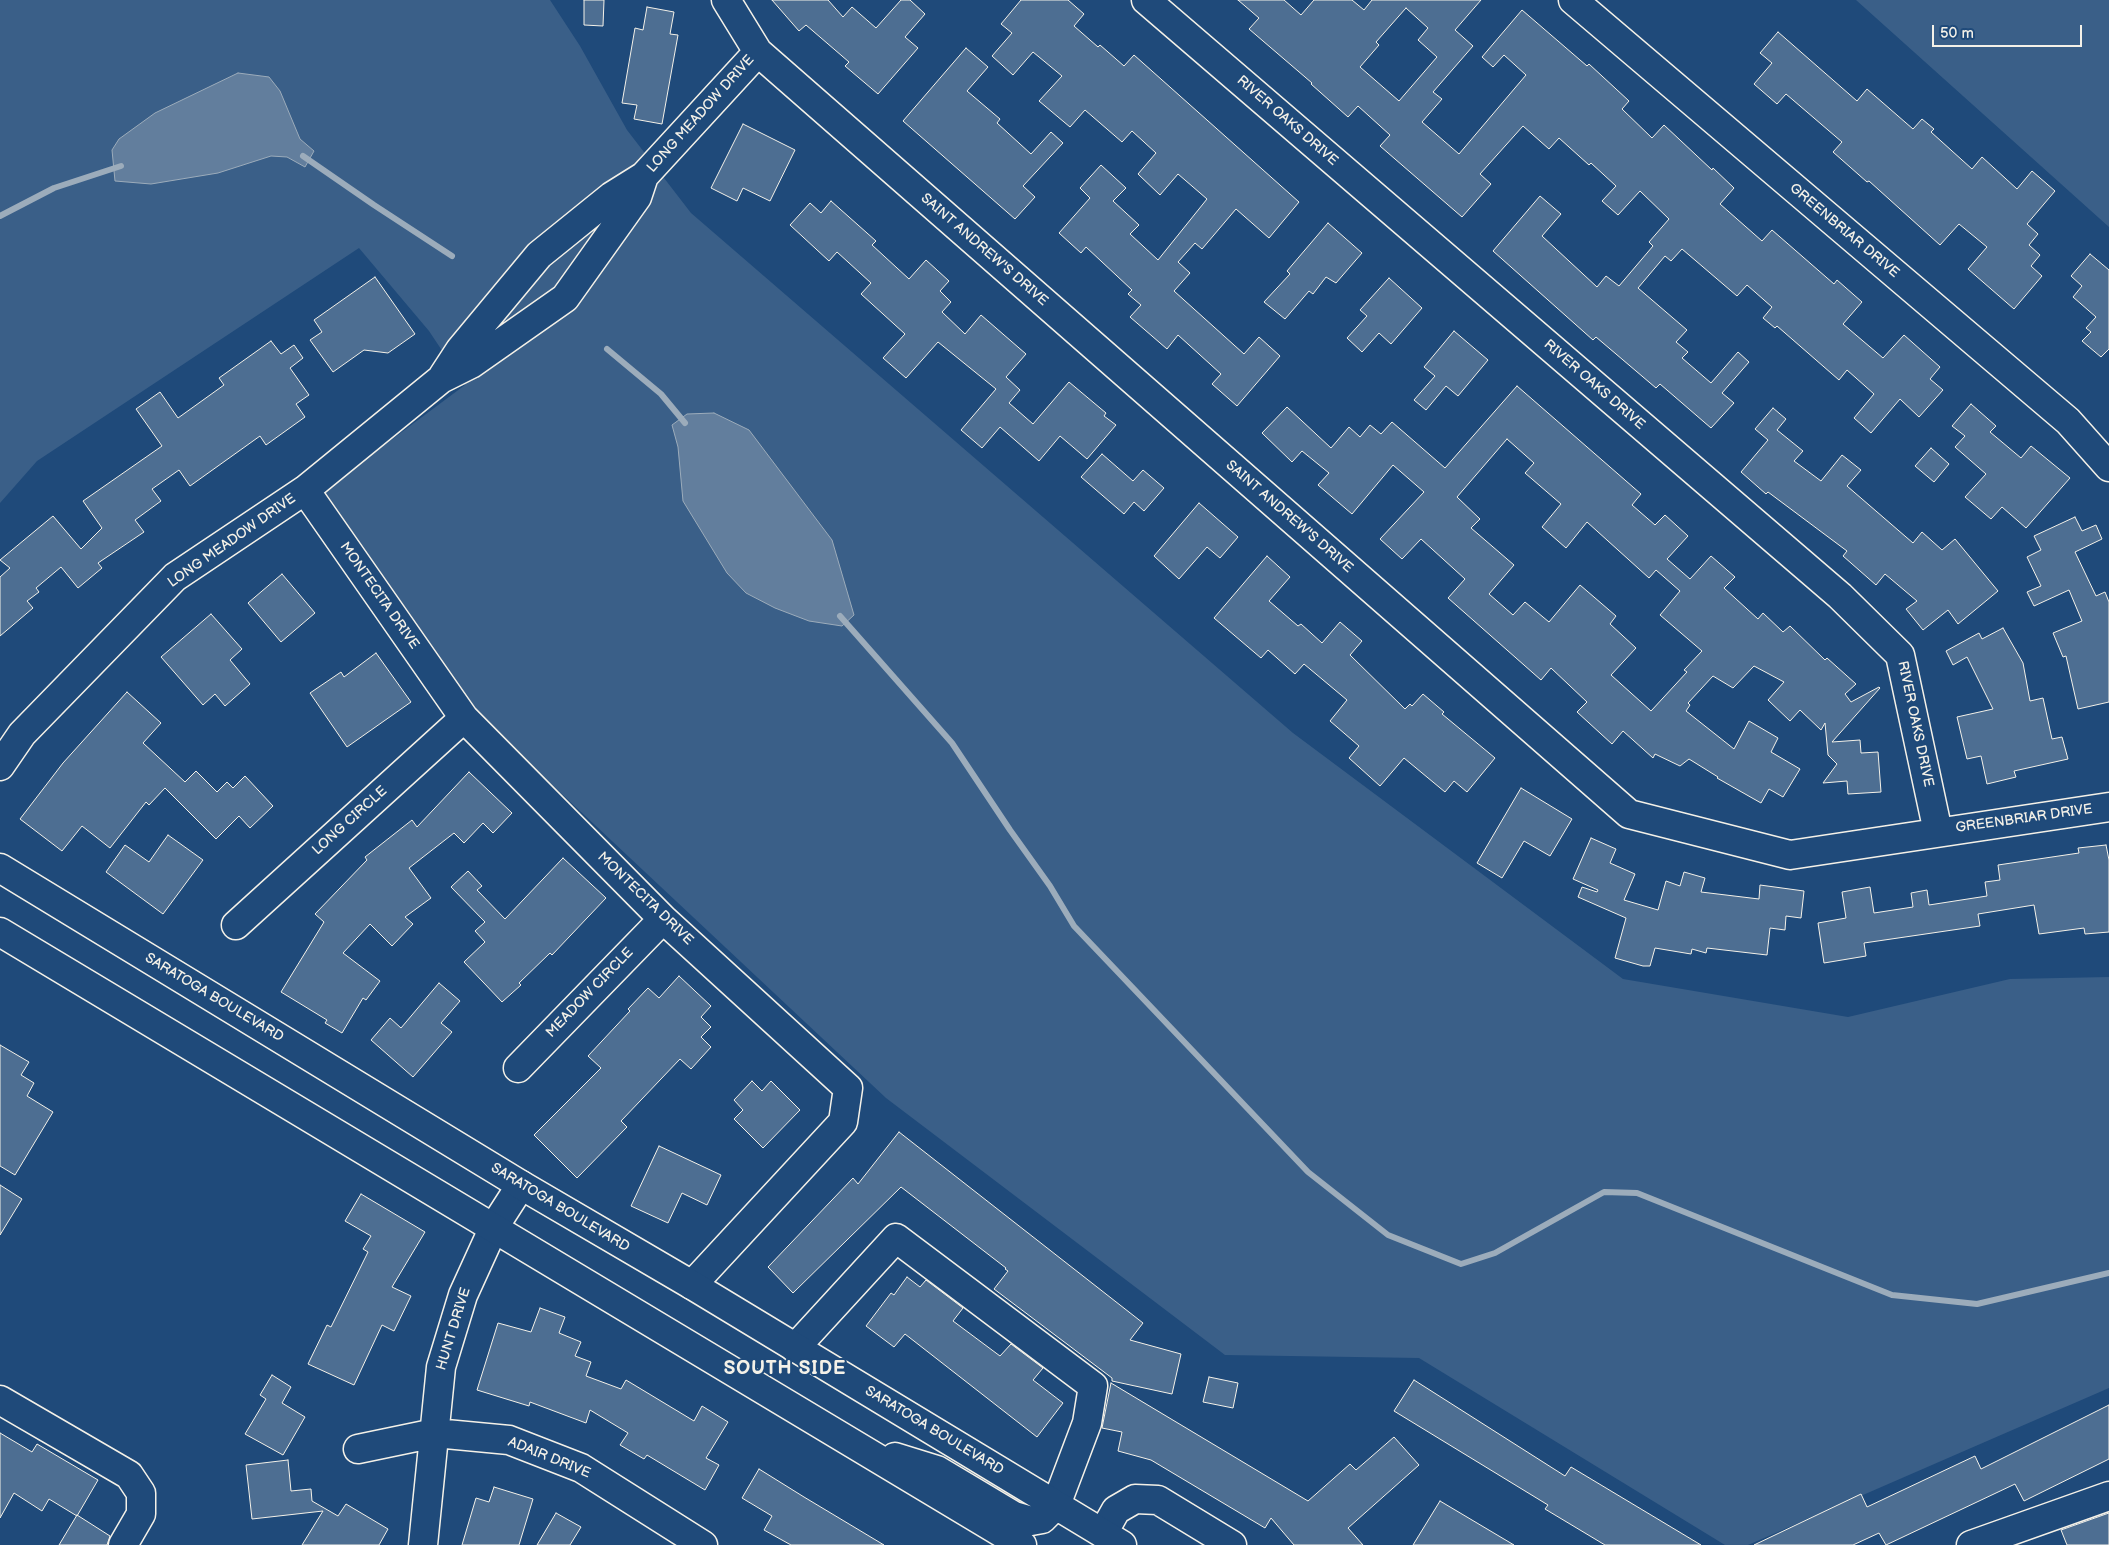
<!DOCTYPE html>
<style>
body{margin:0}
#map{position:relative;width:2109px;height:1545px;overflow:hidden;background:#1f4a7a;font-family:"Balsamiq Sans",sans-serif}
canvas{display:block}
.scale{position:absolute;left:1932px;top:25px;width:150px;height:22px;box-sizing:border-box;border:2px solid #f4f1e8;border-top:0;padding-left:6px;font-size:15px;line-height:18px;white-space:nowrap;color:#f4f1e8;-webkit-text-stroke:4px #1f4a7a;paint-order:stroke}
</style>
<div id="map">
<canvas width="2109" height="1545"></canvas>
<div class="scale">50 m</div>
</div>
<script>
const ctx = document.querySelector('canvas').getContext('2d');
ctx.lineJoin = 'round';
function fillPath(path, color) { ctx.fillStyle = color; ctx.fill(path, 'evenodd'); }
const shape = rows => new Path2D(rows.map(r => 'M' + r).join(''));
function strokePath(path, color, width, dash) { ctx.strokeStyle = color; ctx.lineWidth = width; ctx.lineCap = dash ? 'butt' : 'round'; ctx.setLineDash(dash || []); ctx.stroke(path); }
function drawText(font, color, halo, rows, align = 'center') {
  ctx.font = font + ' "Balsamiq Sans",sans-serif'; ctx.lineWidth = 4; ctx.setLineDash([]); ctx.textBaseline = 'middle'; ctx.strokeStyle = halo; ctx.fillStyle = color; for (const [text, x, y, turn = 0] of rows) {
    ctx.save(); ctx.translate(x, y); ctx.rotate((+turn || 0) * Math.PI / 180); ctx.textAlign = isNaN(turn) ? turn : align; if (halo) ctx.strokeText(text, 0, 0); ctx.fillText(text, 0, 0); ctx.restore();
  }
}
const green = shape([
 [0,0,550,0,580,46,627,130,691,213,1293,733,1623,979,1848,1017,2010,979,2109,977,2109,1388,1748,1545,1725,1545,1419,1358,1225,1355,886,1098,484,721,320,493,465,385,429,331,359,248,37,461,0,503],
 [1856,0,2109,0,2109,227]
]);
const water = shape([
 [238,73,269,77,280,91,300,139,314,151,305,167,287,157,271,156,218,173,151,184,115,181,112,150,119,139,155,113,238,73],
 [714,413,749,430,832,540,854,615,842,626,809,621,775,608,746,593,727,573,683,501,678,447,672,425,687,414,714,413]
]);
const stream = shape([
 [303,156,374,205,452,256],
 [0,216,54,188,121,166],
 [607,349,661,394,685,423],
 [840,616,952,743,1010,830,1050,886,1074,926,1308,1172,1388,1235,1461,1264,1495,1253,1604,1192,1637,1193,1892,1295,1977,1304,2109,1273]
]);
const building = shape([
 [584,0,604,0,603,26,584,25,584,0],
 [772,0,828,0,843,17,852,7,876,28,901,0,910,0,925,14,905,37,918,48,878,94,845,66,849,62,806,25,799,31,772,0],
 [1021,0,1068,0,1084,14,1074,26,1098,47,1100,45,1124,66,1134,55,1299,202,1269,238,1236,209,1202,249,1195,243,1178,262,1190,273,1174,291,1244,354,1259,337,1280,356,1237,406,1212,384,1221,374,1178,335,1167,349,1130,317,1141,305,1128,294,1132,290,1086,247,1081,253,1059,233,1090,198,1080,188,1101,165,1126,188,1113,201,1139,225,1130,234,1158,260,1207,199,1178,174,1160,195,1138,174,1156,153,1132,131,1122,142,1085,110,1070,127,1039,101,1062,76,1033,52,1013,75,992,56,1012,33,1001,24,1021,0],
 [1238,0,1284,0,1301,15,1314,0,1352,0,1364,10,1372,0,1481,0,1455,30,1473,46,1433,92,1442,99,1422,122,1459,154,1526,75,1504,55,1493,67,1482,57,1522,10,1587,66,1589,64,1629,101,1622,109,1652,138,1664,125,1712,170,1713,168,1734,188,1720,204,1762,241,1772,230,1834,284,1837,280,1862,302,1843,324,1883,358,1904,335,1940,367,1930,379,1943,390,1919,417,1900,399,1871,433,1854,418,1874,394,1847,370,1839,380,1777,326,1775,328,1763,318,1772,307,1747,285,1737,296,1682,249,1671,261,1665,256,1638,288,1687,330,1676,342,1688,352,1682,358,1711,383,1738,352,1749,362,1722,393,1734,403,1711,428,1660,384,1656,388,1596,337,1593,340,1493,251,1540,196,1561,214,1542,236,1597,287,1606,276,1619,286,1653,246,1649,242,1669,219,1640,191,1618,215,1602,201,1616,186,1591,163,1589,165,1559,138,1549,149,1523,126,1480,174,1491,184,1462,217,1380,146,1390,135,1358,106,1348,117,1311,84,1312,83,1249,29,1259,18,1238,0],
 [1406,8,1428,28,1418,40,1437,57,1399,101,1360,67,1379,45,1376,42,1406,8],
 [647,7,674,12,670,34,678,35,662,124,634,119,637,105,622,103,635,28,643,30,647,7],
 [1778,32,1857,101,1867,89,1913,129,1922,119,1934,129,1931,132,1972,169,1982,157,2017,189,2032,171,2055,191,2027,224,2038,234,2029,245,2040,255,2031,266,2042,276,2014,309,1968,269,1987,247,1959,224,1940,245,1869,181,1867,182,1833,152,1842,142,1786,94,1777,104,1754,84,1772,63,1760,53,1778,32],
 [966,48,988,67,967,91,1000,119,997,123,1031,154,1051,132,1063,143,1023,186,1035,197,1015,219,903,121,966,48],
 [743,124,795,150,770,201,743,188,737,201,711,188,743,124],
 [831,201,876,241,872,245,909,279,926,260,949,281,940,291,951,302,942,312,965,334,981,315,1026,354,1006,377,1020,390,1009,403,1033,424,1069,382,1106,413,1104,416,1116,425,1087,459,1060,436,1039,461,1000,427,982,448,961,430,996,389,938,342,906,378,883,358,905,334,861,294,871,283,837,252,829,261,790,225,810,203,821,213,831,201],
 [1328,223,1362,253,1336,283,1326,277,1313,294,1309,291,1285,319,1264,302,1290,274,1287,271,1328,223],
 [2090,254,2109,270,2109,349,2101,357,2082,341,2091,332,2086,328,2096,317,2073,297,2082,286,2071,276,2090,254],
 [375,277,415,334,388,353,364,350,333,372,310,340,322,332,314,320,375,277],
 [1389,278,1422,308,1391,344,1379,333,1362,352,1347,338,1367,316,1360,310,1389,278],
 [1454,331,1488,360,1458,396,1446,386,1426,410,1414,400,1435,376,1424,367,1454,331],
 [271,341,281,354,294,345,303,358,290,368,309,395,296,404,305,417,266,445,260,436,190,486,179,470,152,489,161,501,135,520,144,532,98,563,102,568,78,588,61,567,36,588,39,592,27,601,33,608,0,636,0,577,10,568,0,560,53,516,81,549,102,528,83,501,162,446,136,409,160,392,178,418,224,385,219,378,271,341],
 [1517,386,1641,494,1632,505,1655,525,1665,515,1688,536,1667,559,1690,579,1711,556,1735,577,1724,588,1758,619,1763,613,1783,632,1790,626,1825,660,1827,658,1856,684,1845,694,1851,702,1879,687,1880,688,1832,742,1860,740,1861,753,1878,752,1881,792,1848,794,1847,781,1823,783,1837,764,1828,755,1825,723,1821,730,1800,710,1790,721,1768,700,1784,682,1754,666,1733,688,1713,676,1688,703,1690,705,1686,711,1734,749,1749,721,1778,738,1771,752,1800,769,1783,797,1769,789,1761,803,1717,778,1718,777,1689,759,1680,766,1655,754,1653,758,1623,731,1612,744,1577,712,1587,702,1551,668,1541,680,1448,598,1465,579,1421,539,1402,559,1380,539,1424,492,1393,465,1352,514,1318,485,1329,473,1302,451,1292,462,1262,433,1287,407,1331,448,1349,427,1360,437,1370,425,1381,434,1392,422,1445,468,1517,386],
 [1507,439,1534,463,1525,473,1561,504,1542,527,1566,548,1587,522,1649,578,1656,570,1680,591,1660,615,1702,651,1684,670,1687,672,1651,711,1611,675,1636,648,1610,624,1616,616,1580,585,1549,622,1525,602,1513,615,1489,594,1514,565,1471,528,1480,519,1457,497,1507,439],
 [1971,404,1996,426,1990,432,2021,458,2031,446,2070,478,2026,528,2002,507,1991,519,1965,497,1986,474,1955,447,1965,436,1952,426,1971,404],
 [1773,408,1786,419,1777,430,1803,451,1794,461,1821,481,1842,455,1861,470,1847,486,1913,543,1922,532,1942,550,1955,539,1998,591,1958,624,1948,610,1923,630,1906,609,1917,601,1885,574,1876,585,1843,556,1847,551,1768,492,1766,494,1741,472,1768,440,1755,429,1773,408],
 [1931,448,1949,464,1934,482,1915,466,1931,448],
 [1102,454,1133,481,1143,470,1164,488,1144,511,1134,502,1124,514,1081,477,1102,454],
 [1199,503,1238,537,1220,558,1207,547,1179,579,1154,556,1199,503],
 [2075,517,2082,531,2096,525,2102,539,2075,552,2096,596,2105,592,2109,602,2109,702,2078,709,2066,656,2063,657,2053,633,2082,621,2069,590,2034,606,2027,592,2041,586,2027,557,2041,550,2034,536,2075,517],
 [1267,556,1290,577,1269,601,1298,626,1301,624,1322,643,1340,622,1362,641,1350,655,1405,709,1410,704,1412,706,1423,694,1444,712,1442,714,1495,758,1467,792,1454,781,1445,792,1404,758,1380,786,1349,758,1359,746,1330,721,1347,700,1304,664,1295,674,1268,650,1261,658,1214,618,1267,556],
 [282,574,315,613,281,642,248,603,282,574],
 [211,614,242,649,230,660,250,684,225,706,215,694,203,705,161,657,211,614],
 [2003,628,2023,663,2030,701,2043,698,2052,739,2062,737,2068,759,2014,771,2016,777,1987,784,1981,756,1967,759,1957,717,1993,709,1967,657,1953,665,1946,651,1979,633,1982,639,2003,628],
 [376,653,411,702,347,747,310,693,341,672,344,677,376,653],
 [127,692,161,723,143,743,185,782,196,771,217,792,227,782,233,788,245,776,273,806,250,828,239,816,216,839,165,788,149,805,146,802,110,848,82,826,62,851,20,819,63,763,127,692],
 [469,772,512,813,493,833,483,823,464,843,454,833,409,868,431,898,405,917,413,924,392,946,370,924,343,953,380,981,366,1000,363,998,342,1033,325,1023,327,1020,281,992,324,922,315,914,367,860,365,857,412,820,417,827,469,772],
 [1521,788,1572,819,1550,856,1524,841,1502,878,1477,863,1521,788],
 [168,835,203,860,163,914,106,872,125,845,149,862,168,835],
 [1591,838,1616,849,1610,863,1635,874,1624,900,1658,910,1666,881,1680,886,1684,872,1705,878,1701,892,1759,899,1760,885,1804,891,1801,918,1786,916,1785,930,1770,928,1767,955,1707,948,1706,953,1692,949,1691,954,1655,948,1650,966,1643,966,1615,958,1626,918,1578,897,1582,887,1597,892,1598,890,1573,879,1591,838],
 [2106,845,2109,860,2109,932,2085,934,2084,928,2039,934,2034,905,1978,914,1980,926,1864,943,1866,956,1824,963,1818,923,1846,918,1842,892,1870,887,1874,913,1913,907,1911,893,1927,890,1929,905,1987,896,1985,882,2000,880,1998,865,2079,853,2078,848,2106,845],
 [563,858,606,898,552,955,550,953,519,983,521,985,502,1002,464,962,485,942,475,931,485,922,451,887,468,871,482,886,477,890,505,919,563,858],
 [679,976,711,1006,701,1017,711,1027,701,1037,711,1047,691,1069,680,1059,621,1121,627,1127,577,1178,534,1135,601,1068,588,1056,630,1011,628,1009,648,988,659,998,679,976],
 [439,983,460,1001,441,1023,452,1032,413,1077,371,1040,390,1018,401,1028,439,983],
 [0,1045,29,1062,21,1075,34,1083,27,1096,53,1112,15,1175,0,1166,0,1045],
 [752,1081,762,1091,771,1081,800,1110,763,1148,734,1119,743,1110,734,1100,752,1081],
 [899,1132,1143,1323,1130,1340,1181,1354,1172,1394,1112,1381,1112,1378,994,1289,1008,1271,1005,1269,1006,1268,901,1187,793,1293,768,1267,853,1178,858,1184,899,1132],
 [659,1146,721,1175,707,1205,682,1193,668,1223,631,1206,659,1146],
 [0,1185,22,1199,0,1235,0,1185],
 [361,1194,425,1232,392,1287,411,1296,394,1331,382,1325,354,1385,308,1364,327,1325,331,1327,368,1252,363,1249,371,1236,345,1221,361,1194],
 [907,1277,920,1287,926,1280,963,1308,953,1321,1000,1356,1011,1344,1043,1368,1033,1380,1063,1403,1037,1437,905,1334,894,1347,866,1326,891,1293,894,1295,907,1277],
 [540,1308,565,1317,559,1333,581,1342,575,1356,591,1362,586,1376,621,1389,626,1380,694,1421,702,1406,728,1422,706,1458,719,1465,705,1490,647,1455,644,1459,620,1445,628,1433,590,1410,586,1423,530,1402,529,1406,477,1390,498,1323,531,1332,540,1308],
 [272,1375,291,1387,282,1403,305,1417,283,1455,245,1434,266,1399,260,1395,272,1375],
 [1209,1377,1238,1383,1233,1408,1203,1402,1209,1377],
 [1414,1380,1565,1476,1571,1467,1701,1545,1605,1545,1545,1509,1548,1505,1394,1411,1414,1380],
 [1111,1383,1308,1501,1350,1464,1356,1470,1394,1437,1419,1465,1348,1528,1363,1545,1294,1545,1271,1518,1265,1528,1151,1460,1118,1451,1122,1432,1102,1428,1111,1383],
 [2109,1405,2109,1459,2024,1501,2015,1484,1886,1545,1879,1533,1853,1545,1754,1545,1861,1494,1867,1507,1975,1456,1981,1469,2109,1405],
 [0,1433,32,1452,37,1444,98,1480,77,1516,49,1499,42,1511,14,1493,0,1518,0,1433],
 [288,1460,291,1491,311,1489,312,1501,338,1516,346,1504,388,1529,379,1545,302,1545,323,1511,252,1519,246,1465,288,1460],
 [759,1469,804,1497,884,1545,791,1545,764,1530,772,1516,742,1498,759,1469],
 [494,1487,533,1499,519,1545,462,1545,476,1498,489,1502,494,1487],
 [1440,1501,1514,1545,1413,1545,1440,1501],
 [556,1513,581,1527,570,1545,537,1545,556,1513],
 [2109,1513,2109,1545,2067,1545,2061,1530,2109,1513],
 [77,1515,110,1536,107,1545,59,1545,77,1515]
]);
const minor = shape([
 [726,0,758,52,1629,814,1790,855,2109,807],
 [1146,0,1840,596,1900,655,1938,832],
 [1573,0,2068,421,2109,467],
 [443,376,460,350,539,255,612,196,644,176,758,52],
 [305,490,464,718,663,919,848,1088,843,1122,692,1285],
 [0,766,22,734,175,577,305,490,441,379,471,364,565,298,637,197,644,176],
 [236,925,464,718],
 [518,1068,663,919],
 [795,1348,896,1238,1093,1386,1087,1423,1056,1505],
 [0,1400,129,1475,141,1493,141,1514,123,1545],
 [358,1449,435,1433,509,1440,581,1468,703,1545],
 [1103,1533,1116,1510,1135,1499,1158,1500,1232,1545],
 [423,1545,441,1367,463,1295,494,1227,521,1185],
 [1971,1545,2109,1496]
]);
const major = shape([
 [0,868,521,1185,692,1285,1122,1545],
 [0,932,1022,1545],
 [895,1457,937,1470,1014,1516,1031,1521,1042,1519,1056,1505]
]);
const streetNames = [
 ["LONG MEADOW DRIVE",701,114,-48],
 ["RIVER OAKS DRIVE",1287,121,41],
 ["GREENBRIAR DRIVE",1844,231,40],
 ["SAINT ANDREW'S DRIVE",984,250,41],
 ["RIVER OAKS DRIVE",1594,385,41],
 ["SAINT ANDREW'S DRIVE",1289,517,41],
 ["LONG MEADOW DRIVE",232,541,-35],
 ["MONTECITA DRIVE",379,596,55],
 ["RIVER OAKS DRIVE",1915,724,78],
 ["GREENBRIAR DRIVE",2024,819,-8],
 ["LONG CIRCLE",350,821,-42],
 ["MONTECITA DRIVE",645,899,44],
 ["MEADOW CIRCLE",590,993,-46],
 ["SARATOGA BOULEVARD",214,998,31],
 ["SARATOGA BOULEVARD",560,1208,31],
 ["HUNT DRIVE",454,1329,-73],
 ["SARATOGA BOULEVARD",934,1431,31],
 ["ADAIR DRIVE",549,1458,22]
];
const districtNames = [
 ["SOUTH SIDE",785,1369]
];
fillPath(green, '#3a5f88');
fillPath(water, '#627e9d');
strokePath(water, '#9cacbb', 1);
strokePath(stream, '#9cacbb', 6);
fillPath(building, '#4d6e92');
strokePath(building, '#f4f1e8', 1);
strokePath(minor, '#f4f1e8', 31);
strokePath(major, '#f4f1e8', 31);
strokePath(minor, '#1f4a7a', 28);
strokePath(major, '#1f4a7a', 28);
drawText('14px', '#f4f1e8', '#1f4a7a', streetNames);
ctx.letterSpacing = '1px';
drawText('bold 19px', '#f4f1e8', '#1f4a7a', districtNames);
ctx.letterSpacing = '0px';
</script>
